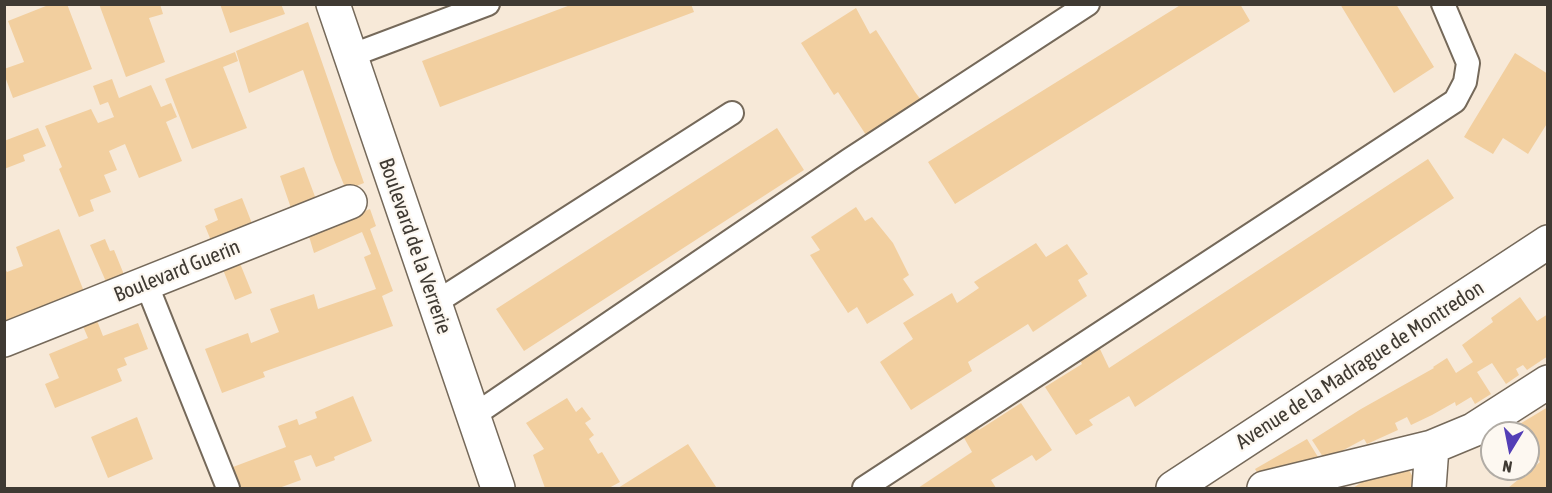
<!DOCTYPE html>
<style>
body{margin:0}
#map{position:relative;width:1552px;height:493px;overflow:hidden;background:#f7e9d8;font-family:"Asap Condensed",sans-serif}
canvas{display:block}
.frame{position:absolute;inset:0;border:6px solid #3f3a33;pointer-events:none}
.north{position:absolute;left:1480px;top:421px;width:60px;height:60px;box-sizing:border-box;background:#fdf8f1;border:2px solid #b1aca5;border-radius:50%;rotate:190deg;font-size:16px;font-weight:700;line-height:24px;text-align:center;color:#3f3a33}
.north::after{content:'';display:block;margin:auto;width:21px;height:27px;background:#533eb6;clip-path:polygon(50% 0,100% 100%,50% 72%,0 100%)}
</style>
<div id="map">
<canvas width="1552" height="493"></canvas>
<div class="frame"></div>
<div class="north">N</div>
</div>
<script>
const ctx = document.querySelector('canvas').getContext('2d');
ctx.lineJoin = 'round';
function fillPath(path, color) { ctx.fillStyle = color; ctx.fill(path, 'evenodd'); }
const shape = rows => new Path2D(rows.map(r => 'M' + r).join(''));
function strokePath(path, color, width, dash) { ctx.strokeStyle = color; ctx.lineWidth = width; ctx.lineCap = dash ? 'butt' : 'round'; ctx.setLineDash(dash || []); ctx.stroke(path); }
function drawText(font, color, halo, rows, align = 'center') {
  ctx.font = font + ' "Asap Condensed",sans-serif'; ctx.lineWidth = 4.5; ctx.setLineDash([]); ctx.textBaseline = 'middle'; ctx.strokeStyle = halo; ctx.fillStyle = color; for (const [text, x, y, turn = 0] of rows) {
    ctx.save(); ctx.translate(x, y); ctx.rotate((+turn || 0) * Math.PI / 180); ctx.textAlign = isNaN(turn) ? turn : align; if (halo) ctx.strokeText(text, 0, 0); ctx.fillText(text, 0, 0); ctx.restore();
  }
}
const building = shape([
 [51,4,67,4,92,69,13,98,4,74,4,69,24,62,8,21],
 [99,4,160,4,163,14,149,18,165,62,126,77],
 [220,4,281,4,285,14,230,33],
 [573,4,691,4,694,12,440,107,422,61],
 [1182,4,1240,4,1250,21,955,204,928,162],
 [1340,4,1396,4,1434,67,1394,93],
 [856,8,870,34,876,30,915,92,921,100,866,135,838,92,834,95,801,43],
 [308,22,364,183,346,190,334,160,303,70,249,93,236,51],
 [235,52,238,61,223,67,247,128,192,149,165,79],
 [1515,53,1548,74,1548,122,1528,154,1503,138,1493,154,1464,137],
 [112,79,119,98,151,85,161,107,171,103,177,117,166,122,182,161,139,178,125,144,109,151,117,170,104,175,111,192,90,200,94,211,79,217,59,169,62,167,45,126,91,109,98,123,114,117,108,102,100,105,93,86],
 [38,128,46,146,23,155,25,161,4,169,4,141],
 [777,128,804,170,524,351,496,309],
 [1428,159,1454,198,1135,407,1129,396,1089,420,1093,425,1076,435,1045,387,1082,364,1080,360,1099,347,1109,368],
 [304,167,317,202,292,211,280,176],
 [242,198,253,226,212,243,205,226,218,220,214,209],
 [856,207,865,221,872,217,893,243,909,275,903,279,914,295,867,324,857,307,848,313,810,255,820,250,811,237],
 [370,209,376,226,370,229,393,291,382,296,393,326,263,372,265,377,222,393,205,349,248,333,251,343,279,332,270,309,314,294,318,309,376,289,364,257,371,254,362,232,314,253,308,233],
 [59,229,85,294,4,326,4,267,7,272,23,266,16,247],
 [105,239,110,251,114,250,125,277,107,284,90,245],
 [1036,243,1046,257,1067,244,1088,274,1078,280,1087,296,1033,332,1028,324,968,362,972,371,911,410,880,362,913,339,903,323,952,293,957,303,979,288,974,282],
 [239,261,252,293,235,300,222,267],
 [1520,297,1537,321,1548,314,1548,356,1527,370,1523,365,1516,369,1519,375,1506,384,1492,363,1477,372,1491,394,1475,404,1471,397,1456,406,1455,402,1432,415,1411,425,1407,417,1395,423,1398,430,1367,444,1364,439,1325,460,1312,440,1361,409,1434,368,1433,367,1447,358,1456,373,1473,362,1462,345,1493,322,1491,318],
 [96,318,103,336,138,323,148,349,124,358,127,365,117,369,122,381,55,408,45,384,59,378,49,354,88,338,82,324],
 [353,396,372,441,334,457,335,460,316,467,311,455,294,461,301,480,279,488,241,488,233,467,286,447,278,426,297,419,299,425,317,418,315,412],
 [567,398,576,412,582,407,591,419,585,423,594,435,589,439,598,454,602,452,620,482,609,488,545,488,533,455,544,449,526,423],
 [1021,403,1052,450,1036,461,1032,455,991,480,996,488,918,488,972,452,963,436,976,427,979,430],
 [1548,407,1548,488,1508,488,1540,462,1528,442,1528,433,1523,433,1518,425],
 [137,417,153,459,108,478,91,437],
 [1307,439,1321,462,1258,474,1255,469],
 [688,444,716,487,714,488,618,488],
 [1405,463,1419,488,1353,488,1383,468]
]);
const lane = shape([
 [350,56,488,4],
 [146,283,228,488],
 [435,303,732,113],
 [473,416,849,160,1088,4],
 [864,488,1455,101,1465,82,1468,63,1443,4]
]);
const street = shape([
 [333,4,498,488],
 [4,340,350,202],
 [1264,488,1432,447,1473,430,1548,382],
 [1429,488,1432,447]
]);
const secondary = shape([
 [1173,488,1548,242]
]);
const streetNames = [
 ["Boulevard de la Verrerie",415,246,71],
 ["Boulevard Guerin",177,271,-22],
 ["Avenue de la Madrague de Montredon",1360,365,-33]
];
fillPath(building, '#f2cf9f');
strokePath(lane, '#75695a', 26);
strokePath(street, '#75695a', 36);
strokePath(secondary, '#75695a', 36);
strokePath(lane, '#fff', 22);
strokePath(street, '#fff', 33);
strokePath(secondary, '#fff', 33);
drawText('21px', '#3f3a33', '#fdf8f1', streetNames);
</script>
